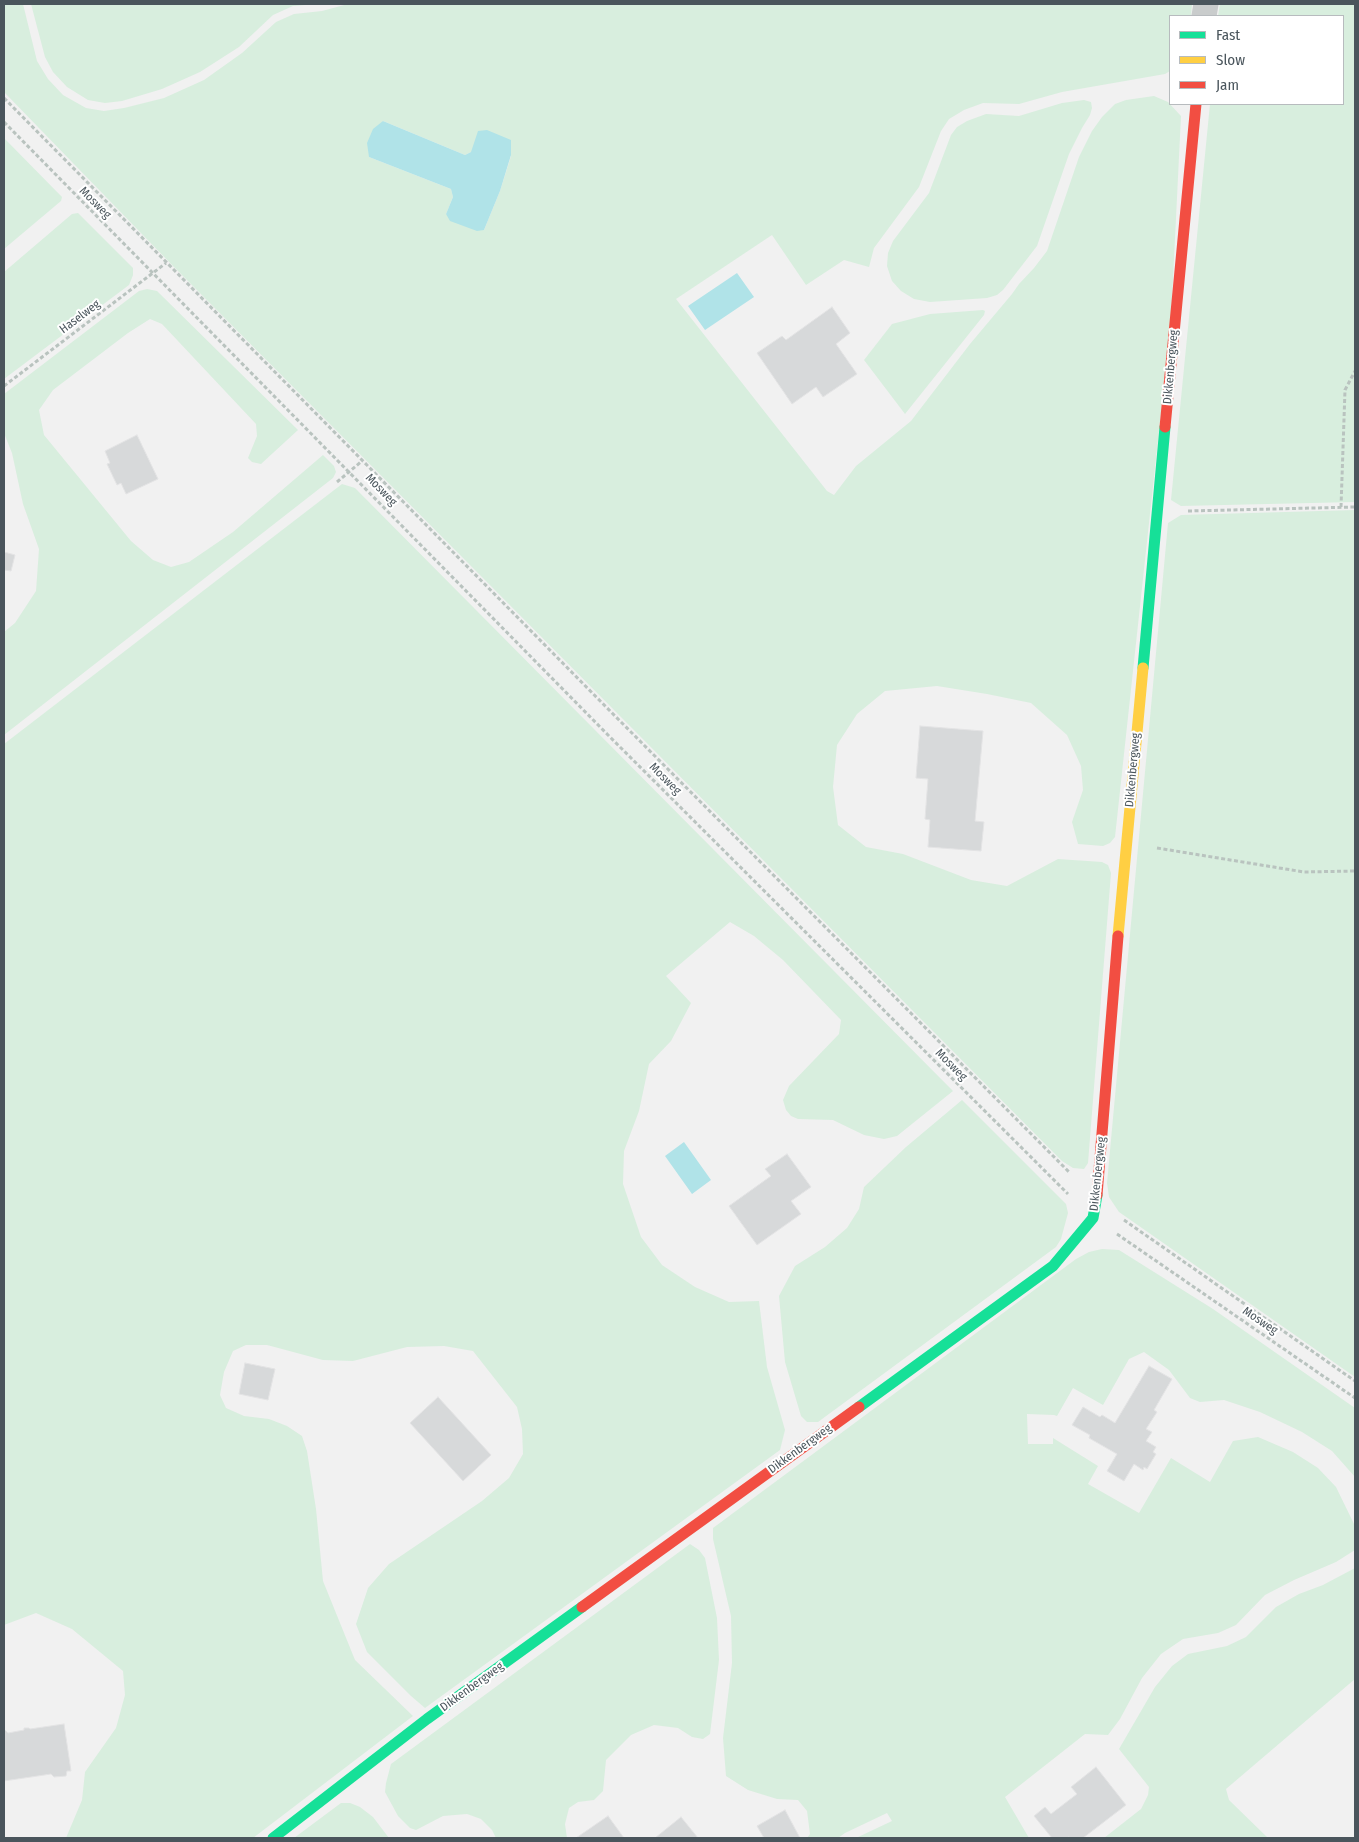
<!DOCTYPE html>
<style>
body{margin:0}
#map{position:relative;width:1359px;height:1842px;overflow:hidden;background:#f1f1f1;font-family:"Fira Sans Condensed",sans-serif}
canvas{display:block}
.frame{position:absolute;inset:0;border:5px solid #4a555c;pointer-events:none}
.legend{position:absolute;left:1169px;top:15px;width:175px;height:90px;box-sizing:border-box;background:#fff;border:1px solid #b7bbbe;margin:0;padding:6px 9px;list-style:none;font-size:15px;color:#4a555c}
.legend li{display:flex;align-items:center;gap:10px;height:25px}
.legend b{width:25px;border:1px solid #b7bbbe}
</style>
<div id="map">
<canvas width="1359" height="1842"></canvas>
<div class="frame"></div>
<ul class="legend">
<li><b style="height:6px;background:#16e098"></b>Fast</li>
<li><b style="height:6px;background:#ffcf43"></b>Slow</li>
<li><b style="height:6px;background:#f24e42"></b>Jam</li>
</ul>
</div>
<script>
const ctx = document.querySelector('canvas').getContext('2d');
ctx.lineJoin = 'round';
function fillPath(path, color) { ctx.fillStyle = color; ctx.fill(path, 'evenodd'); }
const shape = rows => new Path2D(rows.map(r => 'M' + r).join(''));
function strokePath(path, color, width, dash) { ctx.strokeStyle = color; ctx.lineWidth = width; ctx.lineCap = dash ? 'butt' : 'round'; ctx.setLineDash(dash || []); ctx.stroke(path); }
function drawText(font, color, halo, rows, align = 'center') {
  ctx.font = font + ' "Fira Sans Condensed",sans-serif'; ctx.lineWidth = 4; ctx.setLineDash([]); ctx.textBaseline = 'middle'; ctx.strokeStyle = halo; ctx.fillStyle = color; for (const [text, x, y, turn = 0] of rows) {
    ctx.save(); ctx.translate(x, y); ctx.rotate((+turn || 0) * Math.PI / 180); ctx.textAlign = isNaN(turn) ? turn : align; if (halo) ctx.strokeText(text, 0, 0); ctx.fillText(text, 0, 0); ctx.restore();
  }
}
const green = shape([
 [4,4,23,4,37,61,48,79,63,95,86,108,104,111,124,108,164,98,204,80,242,53,276,22,294,14,322,11,348,4,1192,4,1191,16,1170,16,1170,71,1165,74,1062,92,1019,104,983,103,964,110,949,119,941,131,919,187,874,248,869,267,844,260,806,285,772,235,676,299,827,491,834,495,856,466,911,421,970,344,1012,294,1019,284,1034,268,1047,251,1079,157,1092,131,1102,117,1115,104,1126,100,1154,96,1168,102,1181,116,1171,320,1115,837,1110,843,1103,846,1078,844,1072,822,1083,790,1081,766,1067,735,1031,703,987,694,937,686,885,691,857,714,837,745,833,787,838,825,866,847,903,854,971,880,1007,886,1058,859,1102,862,1108,865,1111,873,1088,1163,1084,1169,1073,1168,1062,1161,172,265,4,92],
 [383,121,465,155,471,152,511,156,500,191,484,230,446,214,453,197,451,189,369,157],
 [31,4,318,4,293,6,273,15,239,47,200,72,162,89,122,101,105,103,88,100,67,87,53,72,45,57],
 [1220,4,1355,4,1355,502,1181,506,1171,500,1210,104,1343,104,1343,16,1218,16],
 [1084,100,1091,102,1092,108,1090,115,1082,128,1069,154,1037,246,1003,290,997,295,987,298,930,302,914,299,901,291,892,281,887,266,888,253,893,241,929,193,951,135,957,127,967,121,986,114,1019,116,1062,103],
 [4,138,62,197,61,201,4,249],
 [78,213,133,268,133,275,129,285,4,379,4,272,72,214],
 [147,289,157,291,298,430,261,464,252,462,248,458,257,436,256,424,162,324,150,319,128,333,53,390,39,410,44,435,131,541,153,560,171,567,189,562,233,532,323,455,334,466,336,472,333,478,4,735,4,632,15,623,36,591,39,549,23,504,12,453,4,433,4,394,139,291],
 [983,310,985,311,984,315,905,414,864,360,892,324,930,314],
 [342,484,355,488,953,1091,897,1136,884,1139,864,1135,833,1120,798,1119,791,1116,786,1110,783,1100,789,1086,839,1034,841,1020,783,960,754,936,730,922,666,976,691,1003,671,1041,649,1064,639,1111,624,1151,623,1184,641,1237,662,1265,695,1287,729,1302,759,1301,767,1367,785,1430,780,1450,425,1708,411,1696,367,1652,356,1624,368,1588,389,1564,482,1501,509,1478,523,1454,522,1429,517,1407,473,1351,444,1346,407,1347,353,1361,323,1360,267,1345,246,1345,233,1351,224,1372,220,1395,226,1408,244,1416,269,1419,287,1426,302,1436,307,1451,316,1509,323,1581,355,1660,413,1716,253,1838,66,1838,82,1800,85,1772,116,1728,125,1695,123,1671,72,1629,36,1613,4,1625,4,744],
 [1355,510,1355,1377,1119,1212,1109,1197,1107,1183,1168,523,1181,515],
 [962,1100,1066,1204,1068,1213,1061,1239,1056,1247,818,1422,807,1422,801,1416,785,1362,779,1296,795,1266,825,1247,847,1228,859,1209,864,1187,906,1147],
 [1102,1249,1119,1250,1213,1309,1355,1408,1355,1477,1332,1451,1302,1432,1260,1412,1224,1400,1200,1402,1190,1398,1169,1370,1144,1352,1129,1359,1103,1405,1073,1388,1057,1416,1054,1415,1027,1414,1028,1444,1053,1444,1053,1438,1098,1466,1088,1484,1139,1513,1171,1458,1210,1482,1233,1441,1258,1437,1293,1452,1318,1468,1336,1487,1355,1526,1355,1550,1336,1562,1294,1580,1265,1595,1236,1625,1218,1633,1183,1639,1161,1654,1142,1678,1120,1719,1108,1735,1085,1734,1005,1797,1029,1838,856,1838,892,1821,887,1813,845,1833,838,1838,807,1838,810,1834,807,1811,798,1800,777,1799,748,1790,726,1776,723,1738,732,1663,731,1616,713,1539,713,1528,1076,1259,1089,1252],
 [690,1544,699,1550,705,1558,717,1618,719,1660,710,1734,703,1739,692,1737,678,1728,654,1725,631,1735,606,1760,603,1791,594,1800,578,1802,569,1808,565,1824,567,1838,496,1838,492,1830,481,1819,467,1814,443,1816,416,1830,410,1828,398,1816,385,1792,386,1783,391,1764],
 [1355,1568,1355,1679,1226,1789,1229,1800,1268,1838,1104,1838,1141,1809,1148,1795,1149,1787,1119,1749,1155,1687,1172,1666,1188,1654,1227,1646,1246,1637,1276,1607,1299,1594,1323,1585],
 [341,1803,350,1803,360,1807,373,1817,389,1838,294,1838]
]);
const water = shape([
 [383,121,465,155,471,152,478,131,487,130,511,140,511,155,500,191,484,230,477,231,450,221,446,214,453,197,451,189,369,157,367,143,373,129],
 [737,273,754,297,705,330,688,306],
 [684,1142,711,1180,692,1194,665,1156]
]);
const building = shape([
 [832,307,850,333,836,344,857,374,823,397,816,387,792,404,757,353,782,336,786,340,832,307],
 [137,435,158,479,126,494,121,483,117,485,107,464,110,463,105,451,137,435],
 [4,552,15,555,11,571,4,570,4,552],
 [920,726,983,731,975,821,984,822,981,851,928,847,930,820,925,819,928,779,916,778,920,726],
 [787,1154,811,1187,791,1201,801,1214,757,1245,729,1206,771,1176,765,1169,787,1154],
 [245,1363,275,1369,268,1400,239,1394,245,1363],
 [1149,1366,1172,1379,1154,1410,1157,1412,1146,1429,1152,1432,1146,1441,1156,1447,1153,1452,1156,1454,1147,1469,1144,1467,1143,1470,1134,1464,1124,1481,1107,1471,1117,1454,1089,1438,1090,1435,1072,1425,1083,1407,1100,1417,1102,1415,1115,1423,1149,1366],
 [438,1397,491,1455,463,1481,410,1423,438,1397],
 [64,1724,71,1771,67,1771,66,1776,54,1777,51,1774,4,1781,4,1729,8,1733,24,1730,24,1728,29,1728,30,1729,64,1724],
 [1096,1767,1126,1805,1083,1838,1070,1838,1069,1837,1066,1838,1052,1838,1034,1816,1045,1807,1051,1814,1077,1794,1071,1787,1096,1767],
 [785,1810,800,1838,764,1838,757,1826,785,1810],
 [608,1816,624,1838,576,1838,608,1816],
 [681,1817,698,1838,655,1838,681,1817]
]);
const path = shape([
 [4,98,620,721,1069,1172],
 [4,122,607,734,1068,1194],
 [4,386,166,263],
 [337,482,362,461],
 [1341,507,1345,390,1355,371],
 [1188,511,1355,507],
 [1157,848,1304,872,1355,871],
 [1124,1220,1355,1381],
 [1117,1234,1355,1398]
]);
const street = shape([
 [1204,16,1206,4]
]);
const fast = shape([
 [1143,668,1165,427],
 [859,1407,1053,1266,1093,1218,1097,1195],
 [273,1838,427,1719,582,1607]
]);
const slow = shape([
 [1118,936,1143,668]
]);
const jam = shape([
 [1165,427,1196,104],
 [1097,1195,1118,936],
 [582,1607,859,1407]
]);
const streetNames = [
 ["Mosweg",95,203,45],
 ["Haselweg",80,317,-37],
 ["Dikkenbergweg",1171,367,-85],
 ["Mosweg",381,490,46],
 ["Dikkenbergweg",1133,770,-85],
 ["Mosweg",665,779,45],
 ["Mosweg",951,1065,45],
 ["Dikkenbergweg",1098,1174,-84],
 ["Mosweg",1260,1321,34],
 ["Dikkenbergweg",800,1449,-36],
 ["Dikkenbergweg",472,1687,-36]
];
fillPath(green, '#d8eede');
fillPath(water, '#b0e3e8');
fillPath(building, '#d7d9da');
strokePath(building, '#e3e3e4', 1);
strokePath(path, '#b9c3bf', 3, [4, 2.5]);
strokePath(street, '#c9cccc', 25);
strokePath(fast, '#16e098', 11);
strokePath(slow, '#ffcf43', 11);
strokePath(jam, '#f24e42', 11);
drawText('12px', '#4a555c', '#fff', streetNames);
</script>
